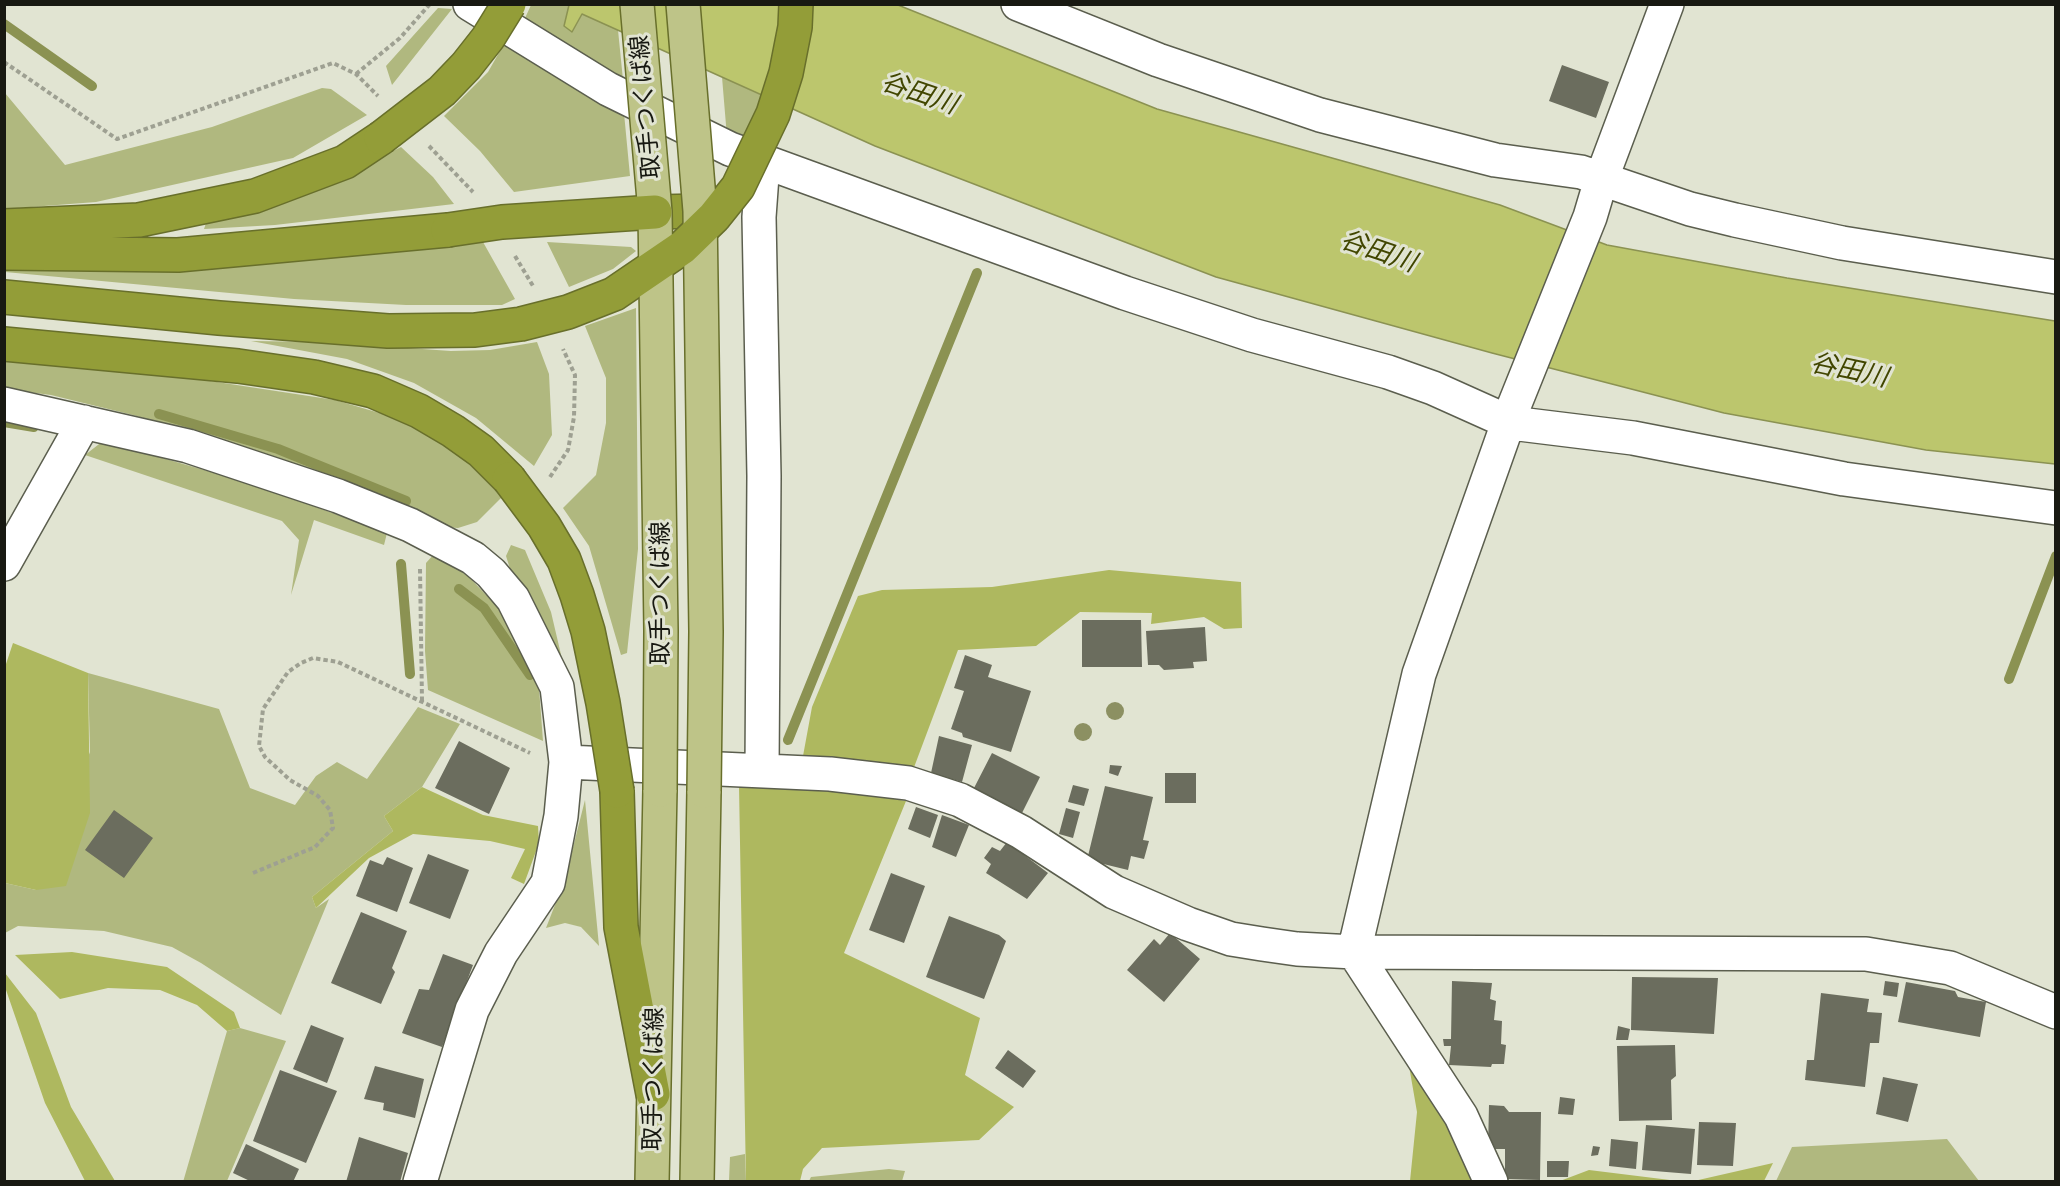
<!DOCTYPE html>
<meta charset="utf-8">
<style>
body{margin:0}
#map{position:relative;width:2060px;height:1186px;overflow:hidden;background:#e1e4d2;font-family:"Zilla Slab",serif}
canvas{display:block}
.frame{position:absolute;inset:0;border:6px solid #181912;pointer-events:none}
</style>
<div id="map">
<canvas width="2060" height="1186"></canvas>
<div class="frame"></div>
</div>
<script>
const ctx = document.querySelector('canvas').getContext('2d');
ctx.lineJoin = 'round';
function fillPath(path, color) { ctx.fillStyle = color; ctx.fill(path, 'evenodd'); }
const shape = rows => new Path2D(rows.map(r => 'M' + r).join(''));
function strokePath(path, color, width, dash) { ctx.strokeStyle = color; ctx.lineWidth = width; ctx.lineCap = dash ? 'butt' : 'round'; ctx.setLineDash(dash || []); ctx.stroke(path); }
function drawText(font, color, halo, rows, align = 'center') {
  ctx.font = font + ' "Zilla Slab","Noto Sans JP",serif'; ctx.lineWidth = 6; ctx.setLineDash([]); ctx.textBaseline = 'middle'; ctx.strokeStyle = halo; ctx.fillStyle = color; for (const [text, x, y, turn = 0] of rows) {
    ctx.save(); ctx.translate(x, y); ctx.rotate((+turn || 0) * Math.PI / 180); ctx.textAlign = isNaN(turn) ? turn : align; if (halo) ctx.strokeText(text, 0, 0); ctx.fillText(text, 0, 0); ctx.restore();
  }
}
const green = shape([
 [568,4,572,32,582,14,618,30,624,90,521,27,531,5],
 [438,8,452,9,392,85,386,66],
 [508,37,624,113,630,176,514,192,480,151,444,116,488,72],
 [722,77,763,96,742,140,727,137],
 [322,88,331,89,367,115,293,158,96,202,5,209,5,93,65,165,212,127],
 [401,147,433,177,454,204,275,225,204,229,206,223,357,169],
 [483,242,515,299,502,305,406,305,294,299,5,272,5,268],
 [547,242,631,247,636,251,613,269,569,287],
 [636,308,638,549,627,653,621,655,589,546,563,508,596,475,606,423,606,378,585,326],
 [251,341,322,342,451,351,490,350,537,342,549,374,552,435,534,466,476,418,414,383,347,359],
 [5,358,145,371,335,400,407,421,465,460,502,497,477,522,458,528,433,526,390,502,270,455,133,415,51,395,5,389],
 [103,441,253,484,387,533,384,545,314,520,291,595,299,540,282,521,85,455],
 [511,545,525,550,551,612,566,676,517,591,506,556],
 [434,554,468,576,509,619,538,675,543,741,428,690,425,651,426,563],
 [88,673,219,709,250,788,295,805,316,776,337,762,367,779,418,707,460,724,422,787,384,816,393,831,312,897,316,908,329,899,281,1015,201,963,172,947,104,931,18,926,5,933,5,883,36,890,90,752],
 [585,800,599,946,581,927,565,923,546,928,565,879],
 [240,1028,286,1041,227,1181,183,1182,227,1031],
 [1947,1139,1979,1181,1776,1181,1792,1147],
 [745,1154,746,1181,729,1181,730,1157],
 [889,1169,905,1171,902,1181,809,1181,811,1177]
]);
const forest = shape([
 [1109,570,1241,582,1242,628,1224,629,1204,617,1151,624,1152,613,1080,612,1036,646,958,650,913,770,803,756,812,707,858,596,882,590,992,587],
 [13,643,88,673,90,813,66,886,36,890,5,883,4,670],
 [739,786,831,788,906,801,844,953,980,1018,965,1075,1014,1107,979,1140,822,1148,803,1169,800,1181,746,1181],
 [422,787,483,815,538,826,539,843,524,884,511,878,525,849,490,841,413,834,369,858,316,908,312,897,393,831,384,816],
 [72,952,167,967,234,1012,240,1028,227,1031,197,1005,160,990,108,988,60,999,15,955],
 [5,973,36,1013,71,1107,115,1181,85,1181,45,1103,5,987],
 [1399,1033,1478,1181,1410,1181,1417,1112,1408,1060],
 [1773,1163,1764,1181,1694,1181],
 [1589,1170,1678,1181,1560,1181]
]);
const water = shape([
 [569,5,898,5,1157,109,1500,205,1607,245,1787,278,2055,321,2055,464,1926,450,1724,413,1492,353,1216,277,875,146,582,14,572,32,564,26,569,5]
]);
const stream = shape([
 [4,24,92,86],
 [159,414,278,449,406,501],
 [4,422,34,427],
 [401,564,410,674],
 [459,589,484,608,530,675],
 [2009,679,2056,556],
 [788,740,977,273]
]);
const building = shape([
 [1562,65,1609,82,1596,118,1549,101],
 [1082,620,1141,620,1142,667,1082,667],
 [1205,627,1207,661,1193,662,1194,668,1164,670,1159,665,1148,665,1146,631],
 [965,655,992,665,988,677,1031,691,1011,752,963,737,962,733,951,729,964,691,954,688],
 [939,736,972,745,962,782,931,773],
 [459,741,510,768,489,814,435,788],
 [992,753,1040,777,1022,813,974,788],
 [1110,765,1122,766,1118,776,1109,773],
 [1165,773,1196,773,1196,803,1165,803],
 [1073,785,1089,789,1084,806,1068,802],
 [1105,786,1153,797,1143,840,1149,841,1144,859,1131,856,1128,870,1087,860],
 [916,807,938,815,930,838,908,829],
 [1066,808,1080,812,1073,838,1059,834],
 [114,810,153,838,124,878,85,850],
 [942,815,969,825,956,857,932,847],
 [1007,842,1048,873,1027,899,986,873,991,864,984,858,992,847,1000,851],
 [428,854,469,870,450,919,409,903],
 [387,857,413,868,397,912,356,896,370,860,383,865],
 [891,873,925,886,904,943,869,930],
 [361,912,407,931,392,968,395,972,381,1004,331,983],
 [949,916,999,935,1006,941,984,999,926,977],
 [1170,933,1200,959,1164,1002,1127,970,1154,939,1160,945],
 [443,954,473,965,442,1047,402,1033,419,989,429,990],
 [1632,977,1718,978,1714,1034,1631,1030],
 [1452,981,1492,983,1490,999,1496,1001,1494,1020,1502,1021,1501,1044,1506,1045,1504,1064,1492,1064,1491,1067,1449,1065,1451,1046,1444,1046,1443,1039,1451,1039],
 [1885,981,1899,983,1897,997,1883,995],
 [1906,982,1955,991,1958,997,1986,1002,1980,1037,1898,1022],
 [1821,993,1869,999,1867,1012,1882,1013,1879,1043,1870,1043,1865,1087,1805,1080,1807,1060,1814,1060],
 [311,1025,344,1038,327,1083,293,1069],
 [1618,1026,1630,1029,1628,1040,1616,1040],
 [1675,1045,1676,1076,1671,1080,1672,1120,1619,1121,1617,1046],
 [1008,1050,1036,1071,1023,1088,995,1068],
 [375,1066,424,1079,415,1118,383,1110,384,1103,364,1099],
 [280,1070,337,1091,306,1163,253,1141],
 [1883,1077,1918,1084,1908,1122,1876,1114],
 [1560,1097,1575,1099,1573,1115,1558,1114],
 [1489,1105,1504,1106,1509,1112,1541,1112,1540,1180,1505,1179,1505,1149,1488,1149],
 [1699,1122,1736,1123,1733,1166,1697,1165],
 [1646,1125,1695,1129,1691,1174,1642,1170],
 [359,1137,408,1153,400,1182,346,1182],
 [1611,1139,1638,1142,1636,1169,1609,1166],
 [246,1144,299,1169,293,1182,252,1182,233,1173],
 [1593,1146,1600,1147,1598,1155,1591,1156],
 [1547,1161,1569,1161,1568,1177,1547,1177]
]);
const path = shape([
 [4,62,117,139,333,63,356,74,378,96],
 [356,74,400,38,430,4],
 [429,146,473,192],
 [515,256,533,286],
 [550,477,568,450,574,417,575,375,563,349],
 [420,569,422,701],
 [253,873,315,847,333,828,330,810,318,796,290,780,265,757,259,746,263,709,288,672,301,663,313,658,338,662,530,753]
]);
const street = shape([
 [470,4,608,89,730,149,1125,293,1252,335,1388,372,1433,388,1511,423,1633,438,1844,479,2056,508],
 [1018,4,1158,60,1320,115,1495,160,1581,172,1690,209,1735,220,1842,243,2056,277],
 [4,404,188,446,338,496,410,525,473,558,491,573,513,599,557,687,566,762,561,816,548,883,501,953,472,1010,420,1182],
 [4,564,84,422],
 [566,762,830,774,908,783,960,800,1021,832,1114,892,1188,924,1231,939,1262,944,1297,949,1354,952,1866,954,1950,968,2056,1012],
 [762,770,764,476,759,217,763,162],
 [1491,1182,1461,1116,1354,952,1419,674,1514,406,1590,217,1601,180,1667,4]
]);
const primary = shape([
 [652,1182,660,790],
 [697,1182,704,791]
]);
const highway = shape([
 [655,212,700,211],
 [4,226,139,220,255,196,345,162,381,138],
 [4,253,178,255,448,230],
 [4,344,238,366,314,377,373,391,419,411,453,431,481,451,509,479],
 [617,791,621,927,653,1094]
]);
const primaryBridge = shape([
 [637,4,655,212,661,631,660,790],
 [683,4,700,211,706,632,704,791]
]);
const highwayBridge = shape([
 [381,138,442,91,466,66,488,38,509,4],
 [448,230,502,222,655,212],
 [4,297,219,318,388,331,475,330,521,324,568,312,614,294,683,247,714,217,738,187,773,114,786,73,795,27,796,4],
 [509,479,544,526,564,560,577,595,588,631,603,703,617,791]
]);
const trees = [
 [1115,711],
 [1083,732]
];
const streetNames = [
 ["取手つくば線",646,107,-95],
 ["取手つくば線",661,593,-90],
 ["取手つくば線",654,1079,-89]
];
const waterNames = [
 ["谷田川",919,94,19],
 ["谷田川",1378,252,19],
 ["谷田川",1849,371,12]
];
fillPath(green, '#b0b87f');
fillPath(forest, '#aeb85f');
fillPath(water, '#bcc66d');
strokePath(water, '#8b9252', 1.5);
strokePath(stream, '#8b9252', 10);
fillPath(building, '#6b6d5e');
strokePath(street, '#5b5e4e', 36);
strokePath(primary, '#686f2b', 36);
strokePath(highway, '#686f2b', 36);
strokePath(path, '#9ea092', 4, [4.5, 3]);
strokePath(street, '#fff', 33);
strokePath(primary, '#bec488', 33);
strokePath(highway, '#939d38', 33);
strokePath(primaryBridge, '#686f2b', 36, []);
strokePath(highwayBridge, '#686f2b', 36, []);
strokePath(primaryBridge, '#bec488', 33);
strokePath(highwayBridge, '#939d38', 33);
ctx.fillStyle = '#8c9062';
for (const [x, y] of trees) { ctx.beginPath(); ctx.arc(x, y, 9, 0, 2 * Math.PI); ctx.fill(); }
drawText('24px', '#181912', '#e1e4d2', streetNames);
drawText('italic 26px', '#414600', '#e1e4d2', waterNames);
</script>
